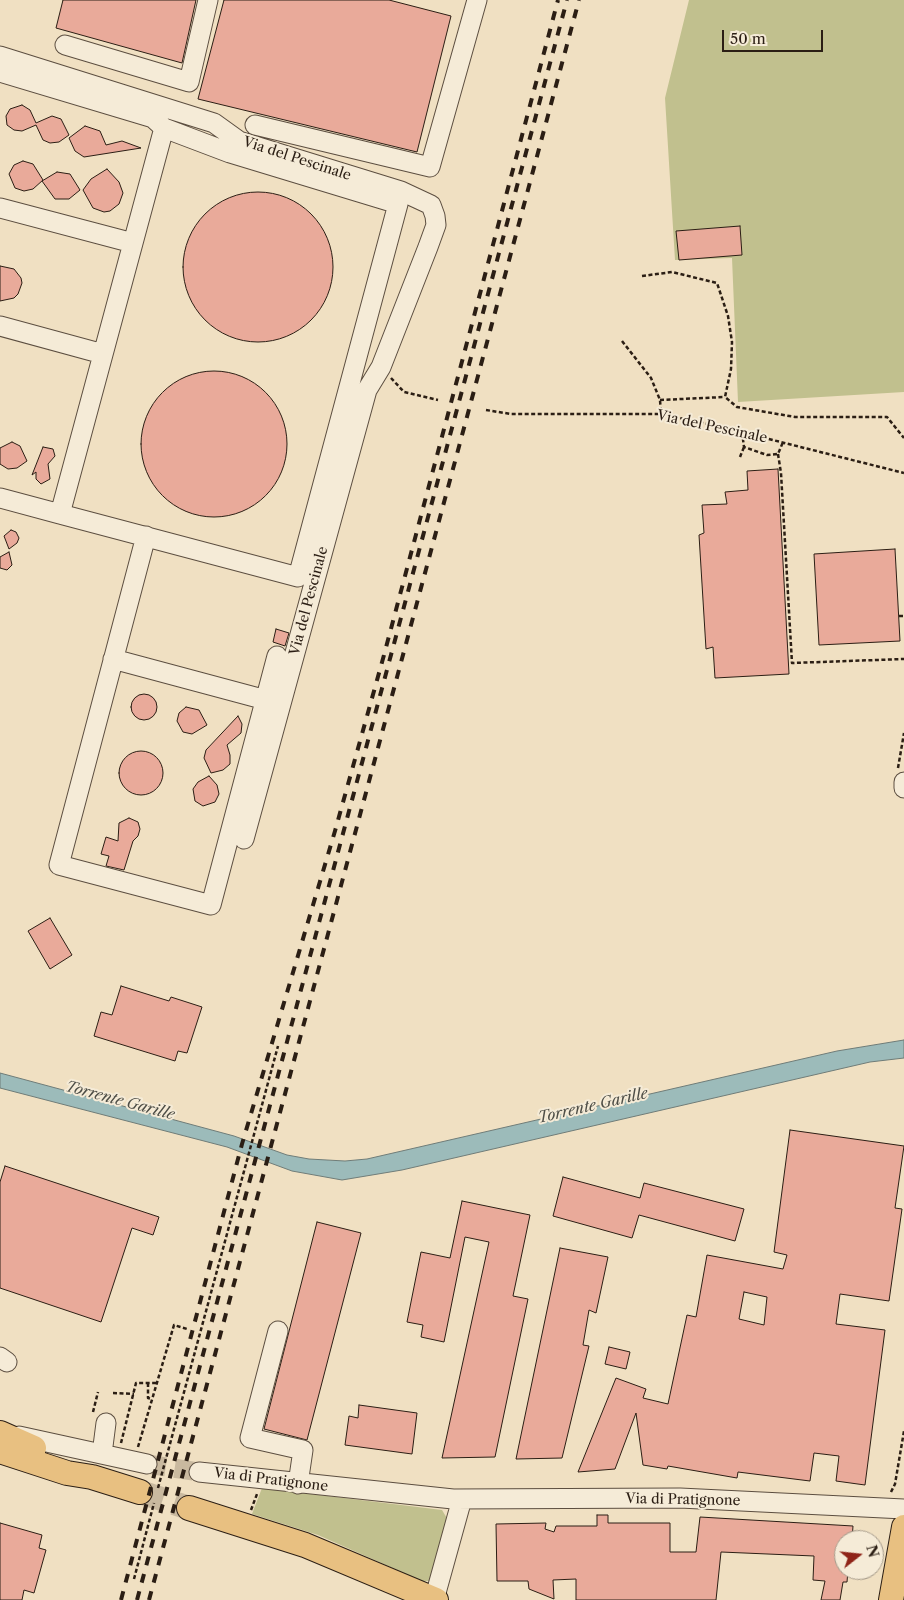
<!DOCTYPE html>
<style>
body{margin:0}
#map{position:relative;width:904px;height:1600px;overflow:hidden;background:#f0e0c2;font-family:"Libre Caslon Text",serif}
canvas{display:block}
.north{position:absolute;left:834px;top:1530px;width:50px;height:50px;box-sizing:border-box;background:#f5ebd7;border:1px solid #a49989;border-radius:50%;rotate:74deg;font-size:14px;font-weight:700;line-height:20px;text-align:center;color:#2b1e14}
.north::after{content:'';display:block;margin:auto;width:18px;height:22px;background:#8f2418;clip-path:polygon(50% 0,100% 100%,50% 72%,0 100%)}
.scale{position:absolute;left:722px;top:30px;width:101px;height:22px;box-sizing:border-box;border:2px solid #2b1e14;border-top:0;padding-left:6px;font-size:15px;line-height:18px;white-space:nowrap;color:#2b1e14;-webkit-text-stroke:4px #f5ebd7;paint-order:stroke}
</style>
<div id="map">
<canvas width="904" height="1600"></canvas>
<div class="north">N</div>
<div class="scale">50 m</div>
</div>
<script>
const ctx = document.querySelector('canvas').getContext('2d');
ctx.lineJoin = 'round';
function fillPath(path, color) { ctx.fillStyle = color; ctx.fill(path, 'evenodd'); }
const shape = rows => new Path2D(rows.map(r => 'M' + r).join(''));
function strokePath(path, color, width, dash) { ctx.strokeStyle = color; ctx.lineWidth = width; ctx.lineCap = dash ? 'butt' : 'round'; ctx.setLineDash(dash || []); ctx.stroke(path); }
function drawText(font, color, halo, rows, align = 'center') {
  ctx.font = font + ' "Libre Caslon Text",serif'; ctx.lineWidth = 4; ctx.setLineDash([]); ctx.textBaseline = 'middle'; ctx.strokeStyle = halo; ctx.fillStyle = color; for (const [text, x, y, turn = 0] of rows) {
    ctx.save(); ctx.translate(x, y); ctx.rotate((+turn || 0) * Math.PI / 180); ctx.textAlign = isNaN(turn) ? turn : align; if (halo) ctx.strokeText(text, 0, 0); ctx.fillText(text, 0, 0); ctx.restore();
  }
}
const green = shape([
 [689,0,904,0,904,392,738,402,732,258,675,260,665,98],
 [262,1488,442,1510,448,1520,432,1581,422,1581,318,1535,252,1514]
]);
const water = shape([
 [904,1040,904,1058,870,1062,402,1170,342,1180,292,1171,227,1147,0,1088,0,1073,234,1136,287,1155,309,1159,345,1161,367,1159,837,1051,904,1040]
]);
const building = shape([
 [63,0,196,0,182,63,56,28,63,0],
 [224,0,389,0,451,16,417,152,198,99,224,0],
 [22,105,30,110,36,123,52,116,61,119,69,135,59,142,50,143,43,140,36,125,22,131,14,130,7,125,6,116,10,109,22,105],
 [85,126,100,131,106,145,122,141,141,148,84,157,75,151,69,138,85,126],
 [23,161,33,164,43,180,33,189,24,191,15,188,9,174,14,165,23,161],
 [107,169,119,182,123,193,119,204,110,211,104,212,93,208,83,190,91,179,107,169],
 [57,172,70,174,80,190,69,199,55,199,42,181,57,172],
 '183 267a75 75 0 1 1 150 0a75 75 0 1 1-150 0Z',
 [740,226,742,255,679,260,676,231,740,226],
 [0,266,14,269,21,278,22,283,18,294,14,298,0,301,0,266],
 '141 444a73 73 0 1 1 146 0a73 73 0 1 1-146 0Z',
 [12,442,20,446,27,461,17,468,8,469,0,464,0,448,12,442],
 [43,447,53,449,55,456,48,464,50,479,41,484,36,479,36,472,32,475,43,447],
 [778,469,789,674,715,678,713,647,706,649,699,535,704,533,702,505,727,504,725,492,748,490,747,471,778,469],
 [11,530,16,532,19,538,17,543,9,549,4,536,11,530],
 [895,549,900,641,819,645,814,554,895,549],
 [9,552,12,565,7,570,0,568,0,557,9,552],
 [276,629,289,633,285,646,273,642,276,629],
 '131 707a13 13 0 1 1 26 0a13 13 0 1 1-26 0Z',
 [186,707,199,710,207,725,192,734,183,732,177,721,179,713,186,707],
 [238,716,242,724,241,733,227,745,230,755,230,764,223,770,211,773,204,758,206,750,238,716],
 '119 773a22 22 0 1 1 44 0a22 22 0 1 1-44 0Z',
 [209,776,217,785,219,794,215,802,203,806,195,801,193,789,198,782,209,776],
 [129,818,138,822,140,829,138,836,133,841,124,870,106,866,109,856,101,854,106,837,118,841,119,823,129,818],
 [50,918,72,955,50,969,28,931,50,918],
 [121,986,169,1001,171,997,202,1007,187,1053,178,1051,175,1061,94,1036,101,1012,112,1015,121,986],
 [790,1130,904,1146,895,1208,902,1209,889,1301,840,1294,836,1324,885,1330,865,1485,836,1481,839,1456,814,1453,810,1481,738,1472,737,1478,668,1466,667,1469,643,1465,636,1413,615,1469,578,1472,616,1378,646,1389,643,1398,668,1404,687,1315,696,1317,707,1255,783,1269,787,1255,774,1252,790,1130],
 [744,1292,767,1297,764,1325,739,1319,744,1292],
 [5,1166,159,1217,153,1235,132,1228,101,1322,0,1288,0,1182,5,1166],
 [563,1177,640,1198,644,1183,744,1209,735,1241,639,1215,632,1238,553,1216,563,1177],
 [462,1201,530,1215,513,1296,528,1299,495,1457,442,1458,489,1242,465,1237,444,1342,421,1337,423,1325,407,1322,421,1252,450,1258,462,1201],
 [317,1222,361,1233,307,1440,264,1429,317,1222],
 [560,1248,608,1257,596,1313,589,1310,583,1345,589,1346,562,1458,516,1459,560,1248],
 [609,1347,630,1352,626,1369,605,1364,609,1347],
 [359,1405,417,1413,412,1454,345,1445,349,1416,358,1418,359,1405],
 [597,1515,608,1515,608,1523,670,1523,670,1552,696,1552,700,1517,853,1526,852,1540,844,1540,844,1570,848,1570,847,1582,843,1582,840,1600,821,1600,825,1581,813,1580,814,1556,721,1552,716,1600,576,1600,576,1579,553,1580,554,1599,529,1589,528,1581,497,1581,496,1524,546,1523,545,1529,554,1532,556,1526,597,1526,597,1515],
 [0,1523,42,1535,39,1548,46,1550,34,1593,24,1590,22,1600,0,1600,0,1523]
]);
const minorTunnel = shape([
 [147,1464,199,1472]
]);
const majorTunnel = shape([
 [140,1492,189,1508]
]);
const path = shape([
 [642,276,672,272,717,283,728,316,732,342,731,369,725,397,737,407,795,417,887,417,904,438],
 [622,341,651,378,660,400,661,414],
 [391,378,404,392,438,400],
 [660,400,725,397],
 [486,410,511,414,661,414,717,426,904,473],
 [742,432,744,447,767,455,778,454,783,442],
 [778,454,781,473,792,663,904,659],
 [740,457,744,447],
 [899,616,904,616],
 [898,768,904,733],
 [148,1383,148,1398,152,1399],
 [113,1393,134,1394],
 [93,1412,98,1392],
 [121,1443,136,1383,157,1383],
 [138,1447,174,1325,187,1329],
 [158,1488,278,1046],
 [891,1492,895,1484,904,1431],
 [251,1510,257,1494],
 [134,1579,154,1503]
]);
const minor = shape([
 [65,45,189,82,208,0],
 [0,56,214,123,239,141,401,191,431,205,435,216,436,225,428,247,381,367,367,390,244,839],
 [0,72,153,118,164,128],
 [255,125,430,167,477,0],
 [0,208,133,243],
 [0,326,103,354],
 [0,498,60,514,298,577,398,204,230,153,164,128,60,514],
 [146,536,59,865,211,905,277,656],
 [113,659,266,700],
 [904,782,904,788],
 [278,1331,250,1438,303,1450,298,1484],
 [0,1357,7,1362],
 [19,1436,147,1464],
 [102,1454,106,1423],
 [199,1472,453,1499,680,1498,904,1509],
 [434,1600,462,1499]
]);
const major = shape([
 [0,1433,34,1448],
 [0,1451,67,1473,92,1477,140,1492],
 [189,1508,305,1545,436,1600],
 [891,1600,904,1527]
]);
const rail = shape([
 [121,1600,242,1144,335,831,384,655,558,0],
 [137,1600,567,0],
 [149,1600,579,0]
]);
const streetNames = [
 ["Via del Pescinale",297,159,18],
 ["Via del Pescinale",712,427,12],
 ["Via del Pescinale",309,601,-75],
 ["Via di Pratignone",271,1480,7],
 ["Via di Pratignone",683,1500,1]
];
const waterNames = [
 ["Torrente Garille",120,1101,15],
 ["Torrente Garille",593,1106,-13]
];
fillPath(green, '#c1c08e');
fillPath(water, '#9cbbba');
strokePath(water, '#6f7c78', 1);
fillPath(building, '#e9aa9a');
strokePath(building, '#2b1e14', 1);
strokePath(minorTunnel, '#c9b99f', 19, [19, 9]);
strokePath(majorTunnel, '#c9b99f', 24, [24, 12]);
strokePath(minor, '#5c4e40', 21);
strokePath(major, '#2b1e14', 26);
strokePath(path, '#2b1e14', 2.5, [4, 2.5]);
strokePath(minor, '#f5ebd7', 19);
strokePath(major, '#e8c081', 24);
strokePath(rail, '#2b1e14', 4, [9, 9]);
drawText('14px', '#2b1e14', '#f5ebd7', streetNames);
drawText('italic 15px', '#4d4d46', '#f5ebd7', waterNames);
</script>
